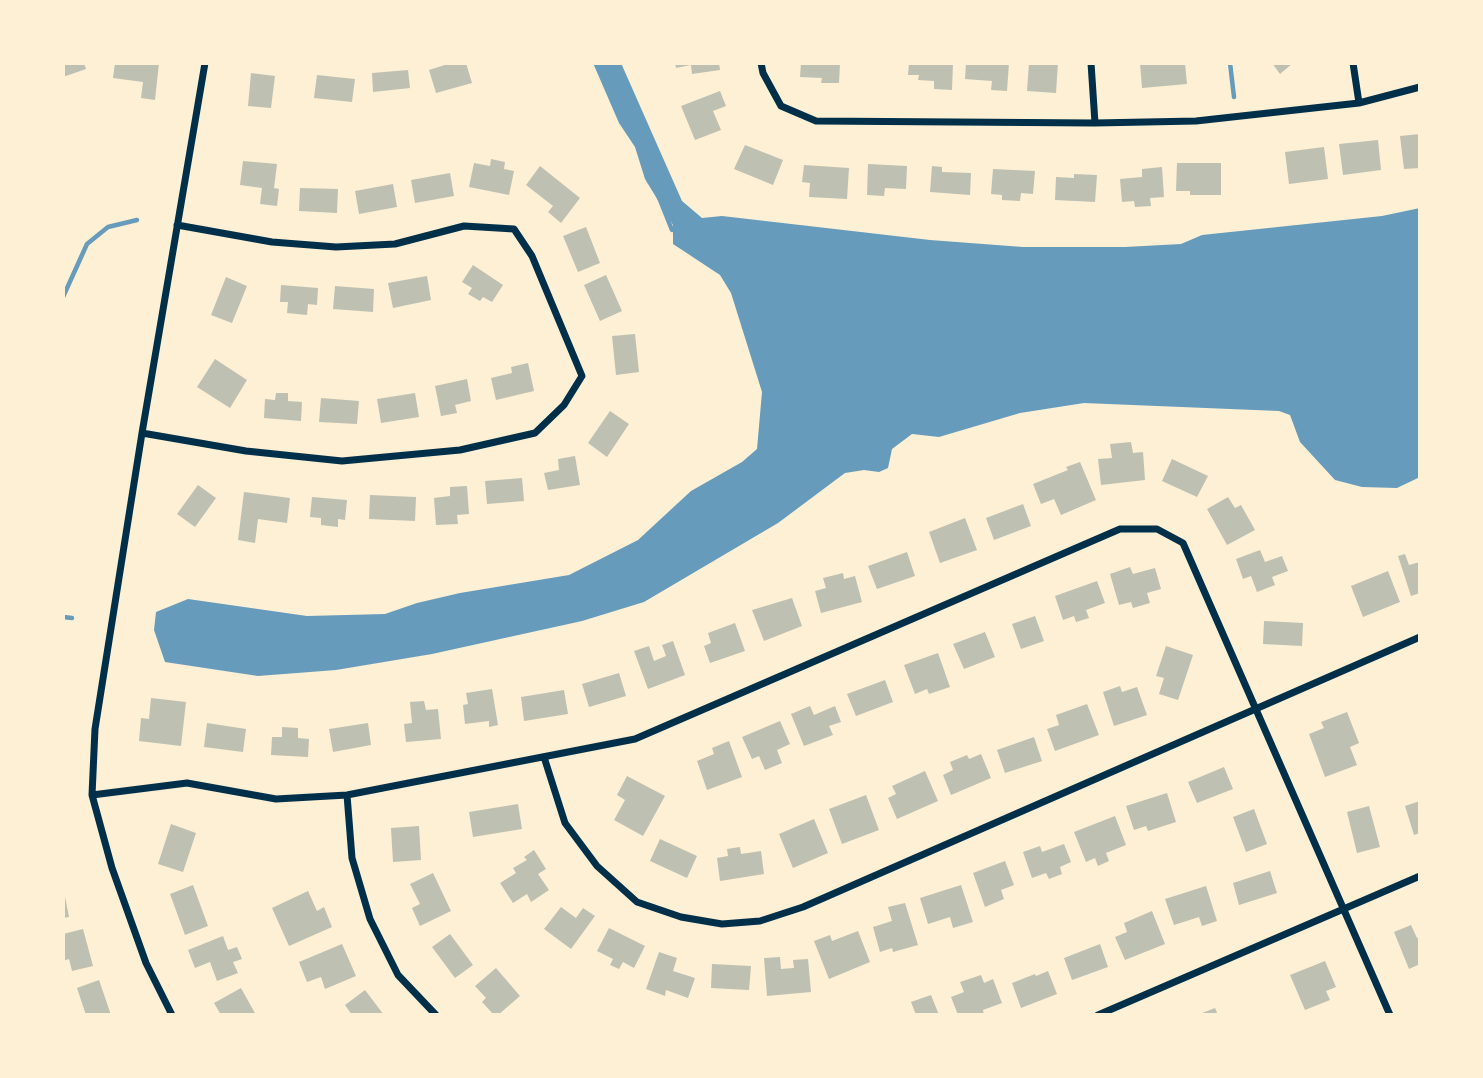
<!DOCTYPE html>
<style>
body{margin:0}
#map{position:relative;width:1483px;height:1078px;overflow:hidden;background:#fdf0d5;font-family:Arial,sans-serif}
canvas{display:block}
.frame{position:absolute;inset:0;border:65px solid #fdf0d5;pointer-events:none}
</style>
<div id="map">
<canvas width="1483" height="1078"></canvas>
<div class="frame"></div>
</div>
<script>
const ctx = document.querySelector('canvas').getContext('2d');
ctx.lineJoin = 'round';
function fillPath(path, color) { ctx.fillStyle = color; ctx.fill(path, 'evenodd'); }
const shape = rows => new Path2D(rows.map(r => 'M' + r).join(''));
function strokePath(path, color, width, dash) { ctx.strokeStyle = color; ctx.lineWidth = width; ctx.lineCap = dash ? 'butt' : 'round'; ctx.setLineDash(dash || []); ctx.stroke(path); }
const water = shape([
 [593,63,621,63,682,201,702,218,722,216,930,240,1023,247,1125,247,1181,244,1202,235,1382,216,1420,208,1420,477,1397,488,1362,487,1335,480,1300,442,1290,415,1279,411,1084,403,1020,413,939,437,912,434,892,449,888,468,879,472,864,470,845,473,778,523,644,602,582,621,432,654,336,670,258,676,165,662,154,630,156,612,188,599,307,616,385,614,417,603,460,593,569,575,638,540,691,491,742,462,757,449,762,392,731,293,720,275,673,244,673,225,645,179,635,147,619,123]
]);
const stream = shape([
 [1230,63,1234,97],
 [658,195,672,230],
 [63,297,87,244,108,227,137,220],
 [63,617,72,618]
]);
const building = shape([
 [63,63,84,63,86,69,63,77],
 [115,63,159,63,155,100,141,98,143,82,113,78],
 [451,63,466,63,472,83,436,93,429,70],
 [675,63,719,63,720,70,692,74,691,65,676,68],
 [801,63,840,63,839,83,821,83,822,78,800,77],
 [909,63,953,63,952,90,934,89,934,81,918,80,919,75,908,75],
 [966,63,1009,63,1007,91,991,90,992,81,965,79],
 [1029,63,1058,63,1056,93,1027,91],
 [1140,63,1185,63,1187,84,1142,88],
 [1272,63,1293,63,1280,74],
 [408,70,410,88,373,92,372,73],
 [251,73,275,76,271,108,248,106],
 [317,75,355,79,352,102,314,98],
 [720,91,726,106,713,111,721,130,695,140,681,106],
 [1420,134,1420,168,1404,169,1400,136],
 [1378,140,1381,170,1343,175,1339,144],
 [745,145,783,160,773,185,734,169],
 [1324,147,1328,179,1289,184,1285,152],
 [491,159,505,162,504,169,514,171,509,195,469,187,474,163,490,166],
 [243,161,277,164,274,188,279,189,277,206,260,204,262,188,240,185],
 [1177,163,1221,163,1221,195,1190,195,1190,191,1176,191],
 [868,164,907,166,906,189,885,188,884,196,867,195],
 [804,165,849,168,847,199,809,197,810,183,802,182],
 [540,166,580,198,561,223,548,212,553,206,526,185],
 [932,166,942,167,942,172,971,173,970,195,930,192],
 [1162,167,1164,197,1150,198,1151,206,1135,207,1134,201,1122,202,1120,179,1142,177,1142,169],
 [993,169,1035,171,1033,194,1021,193,1020,201,1002,200,1002,195,991,194],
 [450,173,454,196,415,203,411,180],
 [1074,174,1097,175,1095,202,1055,200,1056,177,1074,178],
 [393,184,397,207,359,214,355,191],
 [300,188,338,189,337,213,299,211],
 [586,227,600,263,578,272,563,236],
 [473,265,503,285,492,302,483,297,480,301,468,294,472,288,462,282],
 [606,275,622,311,600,321,584,285],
 [427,276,431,300,393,308,388,283],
 [226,277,247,286,232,323,211,315],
 [281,285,318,288,317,305,308,304,307,315,287,313,288,302,280,302],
 [335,286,374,289,373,312,333,309],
 [635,334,639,372,616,375,612,336],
 [215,359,247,380,230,408,197,387],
 [528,363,534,391,496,400,491,378,512,373,511,367],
 [467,379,471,401,455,405,457,413,441,416,435,386],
 [276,393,288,393,288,401,302,402,301,421,264,418,265,399,275,400],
 [415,393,419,417,381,423,377,399],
 [321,398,359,401,357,424,319,422],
 [610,411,629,424,607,457,588,443],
 [1131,442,1133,453,1143,452,1145,480,1101,485,1098,459,1112,458,1110,444],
 [575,456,580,485,548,490,544,473,559,470,558,459],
 [1172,459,1208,476,1197,497,1162,481],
 [1080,462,1096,500,1061,515,1054,499,1041,504,1033,484,1068,470,1066,467],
 [522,478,524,501,487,504,485,481],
 [198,485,216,498,195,527,177,514],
 [467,486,469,514,457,515,458,524,436,525,434,498,450,496,450,487],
 [244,492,290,498,287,523,258,519,255,543,238,540],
 [370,495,416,497,415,521,369,519],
 [312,497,347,500,345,520,338,519,338,527,321,525,321,518,310,517],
 [1228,497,1235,508,1241,505,1255,530,1227,545,1207,509],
 [1023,504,1031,526,994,540,986,518],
 [965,518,977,550,940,563,929,532],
 [1260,550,1265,562,1282,556,1288,571,1272,577,1275,585,1257,592,1251,576,1243,579,1236,559],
 [907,552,915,576,877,589,868,566],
 [1405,554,1409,565,1420,562,1420,593,1411,596,1398,556],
 [1130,567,1133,574,1155,568,1161,589,1147,593,1150,603,1133,608,1131,602,1119,605,1110,574],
 [1388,571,1400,602,1363,617,1351,586],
 [843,573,844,579,855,576,862,602,821,613,815,591,826,588,823,578],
 [1097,581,1105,603,1086,610,1089,618,1076,622,1074,616,1063,620,1055,596],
 [792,598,802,626,764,641,752,610],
 [1035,616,1044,641,1021,649,1012,624],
 [1264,621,1303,623,1302,646,1263,644],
 [735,623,745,651,710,663,704,646,711,643,708,633],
 [985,632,995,657,964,669,953,644],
 [673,641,685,675,648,689,634,651,649,646,654,661,666,656,662,645],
 [1166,646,1193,655,1178,700,1159,694,1164,678,1156,676],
 [938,653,950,687,929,694,927,689,915,694,904,665],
 [619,673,626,696,589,707,582,684],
 [885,680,893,702,856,716,847,694],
 [1120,686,1122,692,1137,687,1147,715,1114,726,1103,692],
 [492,689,498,725,489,727,489,721,465,724,463,705,468,704,466,693],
 [564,690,568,714,524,721,521,697],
 [151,698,186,702,181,746,139,741,141,718,149,719],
 [424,701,426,710,438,709,441,739,406,742,404,724,412,723,410,702],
 [1087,704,1099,735,1055,751,1047,729,1059,725,1056,715],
 [810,706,814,715,835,706,841,722,829,726,833,735,804,746,791,714],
 [1347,712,1359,743,1350,747,1357,765,1325,777,1309,734,1324,728,1321,722],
 [780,721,790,744,777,750,782,763,765,770,759,756,752,759,742,737],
 [207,723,246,729,243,752,204,747],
 [368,723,371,745,333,752,329,729],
 [282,727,298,728,298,738,309,739,308,757,271,755,272,737,282,737],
 [1034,737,1042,761,1005,773,997,750],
 [729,741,742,777,707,790,697,761,714,754,712,748],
 [981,754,991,778,951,795,943,775,953,770,950,762,967,755,969,759],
 [1224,767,1233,789,1197,803,1188,782],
 [925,771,938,801,897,819,888,798,896,794,892,786],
 [627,776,665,796,643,836,614,820,625,800,617,795],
 [1167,793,1176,822,1148,831,1146,826,1134,830,1126,806],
 [866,795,879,830,842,844,829,809],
 [1420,801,1420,833,1414,835,1405,806],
 [518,804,522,829,473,837,469,812],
 [1369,806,1380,847,1357,853,1347,812],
 [1254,809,1267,844,1246,852,1233,817],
 [1115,816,1126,845,1106,853,1109,861,1098,866,1095,858,1086,862,1074,832],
 [814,819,828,853,793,868,779,834],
 [171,824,196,833,183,872,158,864],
 [419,826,421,860,393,862,391,828],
 [660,839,697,856,687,878,650,861],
 [1064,844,1071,862,1060,867,1062,874,1049,879,1046,873,1032,878,1023,852,1040,846,1042,852],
 [740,847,741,854,761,851,764,874,720,881,717,858,728,856,727,849],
 [534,850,546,869,538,874,549,890,531,902,527,894,513,903,500,883,516,873,513,868,527,860,524,857],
 [1005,861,1014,885,1001,890,1004,899,985,907,973,873],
 [1270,871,1277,893,1239,905,1233,883],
 [433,873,451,911,420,926,412,908,420,904,410,884],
 [193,885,208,926,185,935,170,894],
 [961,885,973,922,953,928,950,917,928,924,920,898],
 [63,886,69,917,63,918],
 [1206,886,1217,921,1202,926,1199,917,1174,925,1165,899],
 [308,891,317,911,324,907,332,927,289,946,272,908],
 [905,903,918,945,893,952,892,948,880,952,873,927,892,921,888,907],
 [561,907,576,918,583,908,595,916,571,949,544,929],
 [1152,911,1165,944,1125,960,1115,937,1127,932,1124,923],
 [1411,925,1417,938,1420,937,1420,964,1409,969,1394,932],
 [609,928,645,946,634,968,623,962,619,969,610,965,613,959,597,951],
 [83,929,93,966,72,971,69,959,63,961,63,934],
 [858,931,870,962,829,979,814,941,830,935,832,941],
 [450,934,473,965,455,978,432,947],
 [223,936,228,950,237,947,242,959,233,962,238,973,217,981,210,962,195,968,188,950],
 [342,944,356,976,325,989,321,977,307,982,299,962],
 [1100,944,1108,967,1072,980,1064,958],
 [659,952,677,958,673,971,695,978,688,998,666,990,665,996,646,989],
 [780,957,781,969,794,968,793,960,808,959,811,992,767,996,764,958],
 [1325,961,1336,987,1326,991,1330,1000,1305,1010,1290,975],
 [712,964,751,966,749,990,711,988],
 [496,968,520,996,498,1015,494,1015,482,1002,486,998,475,986],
 [1048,971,1057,994,1021,1008,1012,983,1035,974,1036,976],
 [981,975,984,983,993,979,1002,1003,983,1010,984,1015,958,1015,951,997,964,992,960,982],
 [99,980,111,1015,86,1015,77,988],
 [241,988,256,1015,221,1015,214,1003],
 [365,990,384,1015,352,1015,345,1005],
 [931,995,939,1015,916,1015,911,1002],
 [1215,1008,1218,1015,1197,1015]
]);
const minor = shape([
 [761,63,763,73,781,106,816,121,1095,123,1196,121,1359,103,1420,87],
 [1091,63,1095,123],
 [1353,63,1359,103],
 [142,433,246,451,342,461,460,450,535,433,564,405,582,376,532,256,514,229,464,226,395,244,336,247,272,242,177,225],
 [544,757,565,823,597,866,637,902,681,917,722,924,760,921,803,907,1420,637],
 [92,795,187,783,276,799,347,795,635,739,1120,529,1157,529,1183,543,1390,1015],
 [347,795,352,858,370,919,398,975,436,1015],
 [172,1015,146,963,112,868,92,795,95,729,142,433,205,63],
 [1098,1015,1420,876]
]);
fillPath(water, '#669bbc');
strokePath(stream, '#669bbc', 4.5);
fillPath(building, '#bec0b2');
strokePath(minor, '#003049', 7);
</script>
